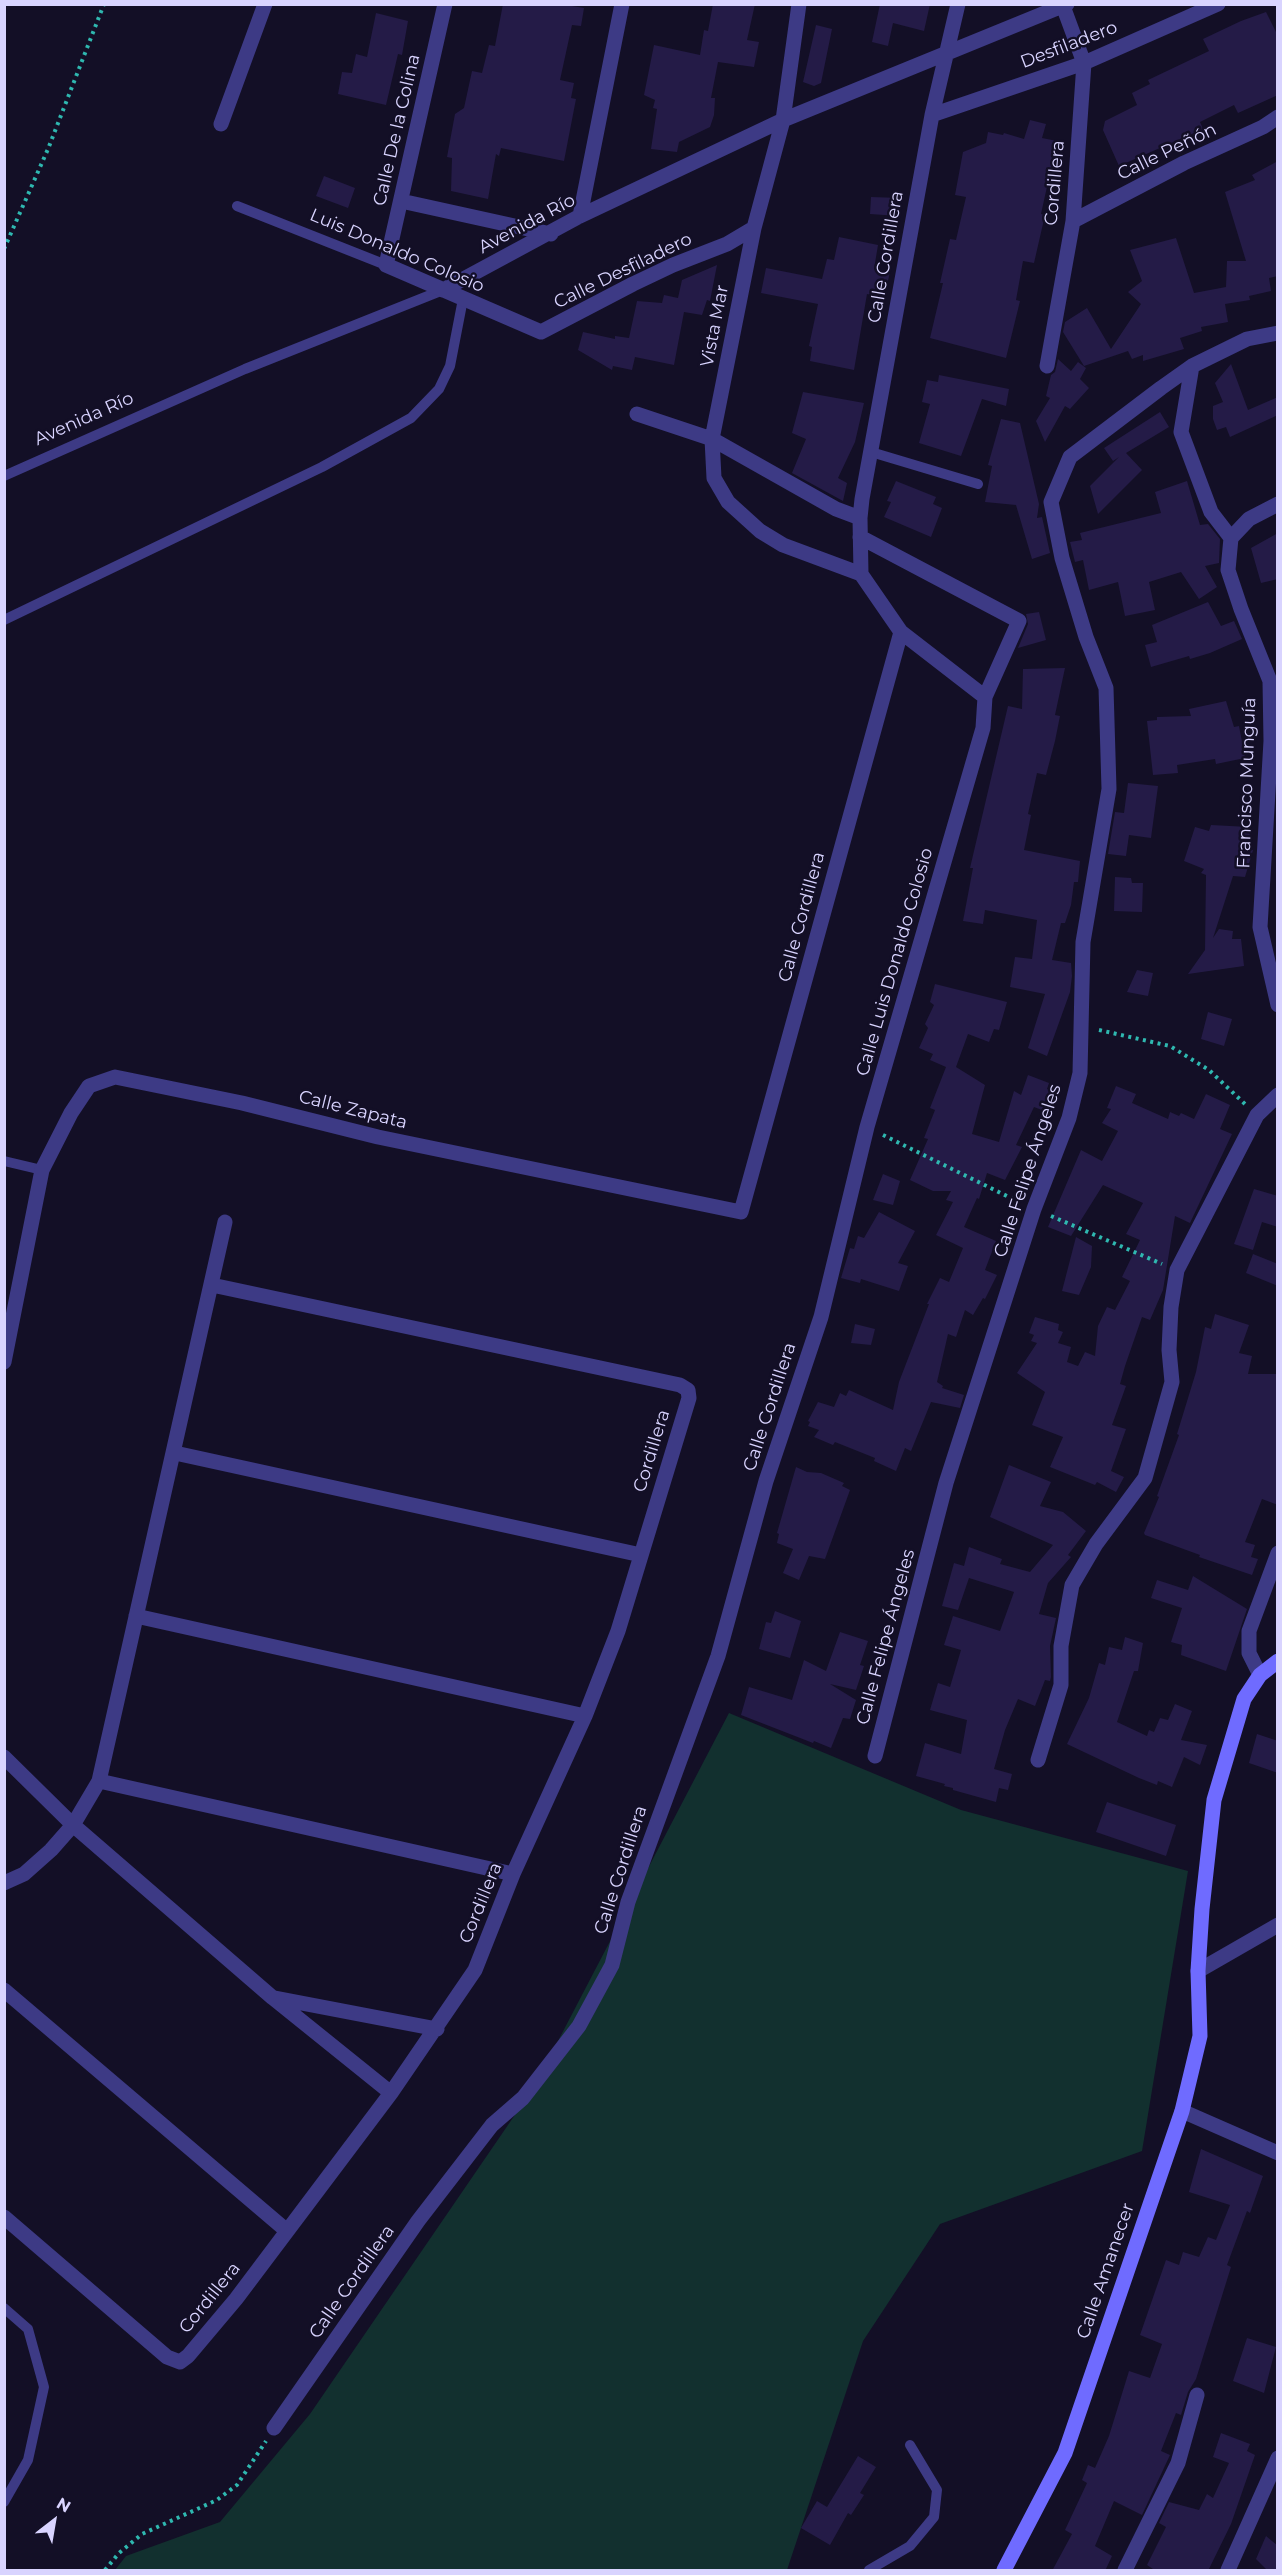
<!DOCTYPE html>
<meta charset="utf-8">
<style>
body{margin:0}
#map{position:relative;width:1282px;height:2575px;overflow:hidden;background:#130f26;font-family:Montserrat,sans-serif}
canvas{display:block}
.frame{position:absolute;inset:0;border:6px solid #d9d4ff;pointer-events:none}
.north{position:absolute;left:24px;top:2491px;width:60px;height:60px;-webkit-text-stroke:4px #130f26;paint-order:stroke;rotate:31deg;font-size:16px;font-weight:700;line-height:24px;text-align:center;color:#d9d4ff}
.north::after{content:'';display:block;margin:auto;width:21px;height:27px;background:#d9d4ff;clip-path:polygon(50% 0,100% 100%,50% 72%,0 100%)}
</style>
<div id="map">
<canvas width="1282" height="2575"></canvas>
<div class="frame"></div>
<div class="north">N</div>
</div>
<script>
const ctx = document.querySelector('canvas').getContext('2d');
ctx.lineJoin = 'round';
function fillPath(path, color) { ctx.fillStyle = color; ctx.fill(path, 'evenodd'); }
const shape = rows => new Path2D(rows.map(r => 'M' + r).join(''));
function strokePath(path, color, width, dash) { ctx.strokeStyle = color; ctx.lineWidth = width; ctx.lineCap = dash ? 'butt' : 'round'; ctx.setLineDash(dash || []); ctx.stroke(path); }
function drawText(font, color, halo, rows, align = 'center') {
  ctx.font = font + ' Montserrat,sans-serif'; ctx.lineWidth = 5; ctx.setLineDash([]); ctx.textBaseline = 'middle'; ctx.strokeStyle = halo; ctx.fillStyle = color; for (const [text, x, y, turn = 0] of rows) {
    ctx.save(); ctx.translate(x, y); ctx.rotate((+turn || 0) * Math.PI / 180); ctx.textAlign = isNaN(turn) ? turn : align; if (halo) ctx.strokeText(text, 0, 0); ctx.fillText(text, 0, 0); ctx.restore();
  }
}
const green = shape([
 [729,1713,961,1810,1188,1871,1142,2151,940,2224,863,2341,787,2570,115,2570,126,2556,220,2522,310,2414,534,2087]
]);
const building = shape([
 [503,4,560,4,584,8,581,26,572,25,560,80,574,83,571,98,576,99,564,161,501,148,499,156,496,154,488,199,451,191,452,158,447,157,455,114,464,108,472,71,482,73,489,45,495,46],
 [713,4,755,4,747,40,759,42,754,67,718,62,711,98,715,98,714,115,710,127,679,142,677,152,651,149,657,109,653,108,655,100,644,95,654,45,700,55,704,30,708,31],
 [880,4,930,4,924,31,893,23,888,46,872,42],
 [1266,12,1278,36,1278,95,1238,113,1234,105,1200,122,1203,129,1119,166,1103,130,1105,121,1137,105,1132,93,1150,84,1148,80,1209,51,1203,39,1241,21],
 [376,13,408,21,402,55,398,54,386,105,338,94,342,72,352,73,356,54,367,57],
 [816,25,832,29,821,83,814,86,803,82],
 [1030,120,1046,124,1042,138,1057,141,1041,214,1045,215,1034,263,1023,261,1016,300,1020,301,1006,358,930,338,943,283,940,283,950,239,956,240,966,197,955,195,963,152,986,143,988,132,1003,135,1004,133,1024,139],
 [1278,161,1278,276,1269,278,1271,291,1249,296,1250,300,1225,304,1228,322,1201,327,1202,331,1180,338,1184,349,1143,361,1143,355,1132,359,1128,351,1084,366,1063,332,1065,322,1087,308,1111,349,1141,304,1128,292,1142,281,1130,250,1176,238,1194,293,1226,287,1227,261,1246,261,1225,192,1255,180,1252,175],
 [324,176,355,188,348,208,316,196],
 [871,197,900,198,899,216,870,214],
 [839,237,878,245,874,269,890,272,884,298,867,294,854,370,810,361,812,347,809,346,818,304,761,293,766,268,822,279,827,259,834,260],
 [717,265,710,301,707,300,702,315,684,312,674,365,635,357,632,370,613,366,612,370,578,350,583,332,615,339,615,336,629,338,637,301,662,303,664,295,678,298,682,280],
 [1058,359,1071,371,1078,362,1086,368,1080,379,1089,388,1070,409,1065,406,1045,442,1036,421,1050,398,1046,396,1051,375,1055,372],
 [1231,364,1248,410,1278,397,1278,415,1230,437,1226,427,1217,430,1213,419,1213,406,1223,402,1215,383],
 [939,375,1009,389,1006,406,982,399,961,456,919,443,930,404,922,402,927,380,938,382],
 [803,392,864,403,855,442,838,478,847,483,843,501,792,473,806,439,792,433],
 [1160,412,1169,427,1126,453,1142,470,1098,514,1090,486,1119,457,1113,461,1104,448],
 [1001,419,1020,423,1039,504,1037,518,1042,517,1050,553,1032,559,1016,505,985,502,992,466,988,465],
 [896,481,936,497,933,504,942,508,931,537,884,517,891,502,887,501],
 [1187,481,1200,525,1208,524,1220,539,1219,563,1205,566,1217,587,1199,599,1181,572,1149,582,1155,610,1125,616,1118,582,1089,590,1083,560,1075,562,1070,542,1082,540,1080,533,1161,513,1155,492],
 [1278,533,1278,579,1261,583,1251,548],
 [1208,602,1221,626,1234,621,1242,639,1210,653,1190,659,1189,656,1151,667,1145,645,1157,642,1152,625],
 [1039,612,1046,640,1018,648,1028,624,1026,614],
 [1065,668,1055,715,1060,716,1055,741,1046,775,1037,773,1028,814,1031,815,1024,850,1080,861,1078,882,1074,882,1071,905,1065,923,1061,923,1052,960,1071,963,1072,976,1070,992,1047,1056,1028,1048,1045,994,1010,987,1015,957,1032,959,1037,920,985,910,983,924,963,921,973,868,970,868,1008,706,1022,709,1023,669],
 [1226,701,1234,727,1239,726,1245,758,1216,764,1215,759,1177,765,1178,773,1153,775,1147,721,1157,720,1157,717,1191,716,1189,709],
 [1128,783,1158,786,1151,838,1129,835,1126,856,1108,854,1115,812,1124,813],
 [1211,825,1249,827,1250,838,1246,848,1253,850,1245,877,1233,876,1213,938,1219,929,1233,931,1232,939,1241,939,1244,966,1188,974,1205,950,1206,875,1201,873,1204,869,1184,861,1195,827,1209,831],
 [1115,877,1131,878,1132,883,1143,883,1142,912,1114,911],
 [1137,970,1153,973,1148,996,1127,992],
 [935,984,1007,1002,999,1030,994,1029,989,1042,968,1034,956,1067,985,1085,972,1134,999,1142,1014,1091,1021,1095,1028,1075,1049,1083,1047,1089,1050,1090,1042,1110,1034,1107,1016,1145,1022,1147,1005,1180,987,1173,979,1199,977,1198,964,1227,996,1241,985,1270,997,1275,985,1299,983,1298,973,1315,965,1310,956,1337,948,1334,937,1382,943,1386,942,1388,964,1395,960,1408,931,1402,911,1451,905,1448,896,1471,874,1461,875,1458,835,1442,833,1445,814,1437,819,1430,808,1426,810,1422,808,1421,818,1402,834,1407,840,1393,846,1396,849,1390,893,1410,899,1382,929,1304,927,1304,940,1278,949,1282,963,1248,936,1235,953,1202,946,1200,951,1191,933,1191,910,1180,928,1139,924,1138,935,1110,930,1108,946,1067,930,1060,933,1054,919,1048,928,1028,925,1024,934,1005,930,1002],
 [1208,1012,1232,1019,1224,1046,1201,1039],
 [1116,1086,1136,1094,1132,1103,1168,1119,1170,1112,1179,1116,1181,1113,1194,1119,1206,1094,1230,1105,1220,1129,1232,1134,1190,1223,1175,1216,1163,1290,1150,1320,1142,1317,1125,1366,1120,1384,1126,1386,1112,1425,1126,1429,1111,1471,1124,1477,1116,1492,1097,1482,1095,1485,1050,1467,1063,1437,1032,1425,1045,1392,1017,1373,1037,1343,1031,1341,1034,1335,1029,1333,1035,1317,1059,1324,1058,1330,1063,1332,1058,1343,1071,1347,1067,1362,1078,1366,1085,1352,1095,1356,1098,1326,1107,1307,1115,1310,1130,1281,1122,1277,1140,1240,1126,1234,1143,1203,1103,1185,1071,1236,1048,1227,1081,1150,1102,1161,1118,1131,1102,1123,1111,1109,1107,1108],
 [883,1174,900,1181,893,1205,873,1200],
 [1254,1189,1278,1196,1278,1227,1262,1222,1253,1250,1234,1244],
 [879,1212,915,1231,898,1263,908,1266,899,1291,861,1279,860,1283,841,1278,850,1248,854,1249,858,1236,864,1238],
 [1076,1237,1092,1246,1091,1267,1079,1295,1062,1291],
 [1253,1254,1278,1264,1278,1286,1246,1273],
 [1215,1314,1249,1325,1239,1353,1252,1356,1248,1374,1278,1374,1278,1505,1262,1499,1245,1542,1255,1545,1251,1557,1258,1559,1252,1575,1199,1557,1200,1555,1145,1535,1144,1533,1159,1497,1157,1496,1179,1435,1177,1434,1196,1372,1205,1327,1211,1329],
 [855,1324,875,1329,871,1345,851,1343],
 [1009,1465,1051,1482,1040,1506,1063,1512,1086,1531,1068,1555,1071,1557,1048,1583,1039,1614,1056,1618,1050,1646,1051,1677,1050,1681,1045,1680,1035,1706,1018,1699,1005,1730,994,1769,1012,1774,1008,1790,999,1788,996,1802,953,1790,953,1788,944,1786,945,1784,916,1776,925,1743,961,1754,967,1720,930,1710,938,1683,950,1687,961,1650,944,1645,953,1616,1000,1631,1014,1592,969,1578,958,1610,942,1606,954,1563,964,1566,969,1547,1002,1559,1000,1564,1030,1572,1053,1545,990,1517],
 [796,1467,807,1472,821,1473,844,1483,842,1486,850,1490,825,1559,809,1556,799,1580,783,1573,793,1549,777,1543,779,1534,777,1533],
 [1193,1576,1247,1609,1226,1671,1181,1655,1182,1645,1171,1642,1182,1608,1151,1598,1157,1580,1188,1590],
 [775,1611,801,1621,790,1658,759,1649,766,1622,771,1623],
 [840,1632,868,1641,860,1665,864,1666,856,1690,830,1684,856,1700,850,1719,843,1718,831,1748,814,1741,813,1743,741,1715,749,1687,792,1700,804,1660,826,1671],
 [1125,1637,1143,1643,1138,1671,1134,1671,1117,1722,1147,1736,1149,1730,1154,1732,1160,1718,1168,1720,1175,1704,1192,1711,1181,1740,1207,1745,1200,1765,1184,1757,1172,1787,1158,1781,1157,1785,1139,1778,1067,1744,1089,1698,1099,1663,1105,1665,1109,1647,1122,1650],
 [1257,1734,1278,1741,1278,1773,1249,1763],
 [1107,1802,1176,1825,1166,1856,1096,1832],
 [1201,2149,1263,2176,1250,2213,1247,2211,1227,2265,1231,2267,1196,2379,1188,2392,1181,2415,1176,2413,1161,2451,1170,2455,1142,2515,1114,2501,1095,2546,1112,2556,1105,2571,1052,2571,1072,2534,1065,2530,1087,2483,1082,2480,1088,2465,1095,2468,1109,2436,1129,2371,1150,2378,1162,2344,1140,2335,1166,2260,1179,2265,1183,2252,1199,2257,1208,2237,1216,2240,1230,2205,1189,2192],
 [1247,2338,1276,2347,1264,2393,1233,2381],
 [1221,2433,1250,2444,1247,2451,1255,2455,1231,2524,1208,2571,1156,2571,1147,2565,1166,2527,1159,2523,1169,2502,1199,2510,1207,2494,1213,2498,1229,2463,1213,2457],
 [858,2456,876,2467,860,2493,864,2495,851,2515,848,2513,830,2545,801,2528,817,2501,827,2507],
 [1266,2536,1278,2546,1278,2571,1268,2571,1256,2559]
]);
const path = shape([
 [4,249,48,149,104,4],
 [1099,1030,1170,1046,1209,1070,1246,1105],
 [883,1135,1019,1202],
 [1051,1216,1162,1264],
 [105,2570,119,2553,142,2534,217,2500,237,2485,266,2441]
]);
const lane = shape([
 [237,206,386,265],
 [871,452,978,484],
 [4,476,245,369,443,290],
 [4,620,322,467,411,418,439,389,450,366,463,299],
 [4,1161,42,1170],
 [4,2308,28,2329,44,2387,28,2460,4,2502],
 [869,2570,910,2546,934,2517,937,2490,910,2445]
]);
const street = shape([
 [445,4,386,265,541,332,633,284,673,265,727,244,754,228],
 [799,4,783,120,754,228,712,439,714,478,728,502,760,531,783,545,861,574],
 [958,4,932,115,862,499,860,518,861,574,901,632,985,697],
 [932,115,1084,63,1218,4],
 [221,124,265,4],
 [401,201,551,234],
 [580,216,622,4],
 [1073,221,1184,163,1263,127,1278,117],
 [443,290,580,216,783,120,1067,4],
 [1047,366,1073,221,1084,63,1063,6],
 [1192,366,1181,432,1211,512,1231,538,1228,570,1241,609,1270,681,1271,741,1260,927,1278,1005],
 [637,414,712,439,836,509,860,518],
 [1231,538,1249,519,1278,504],
 [4,1362,42,1170,71,1113,89,1086,115,1077,242,1103,378,1137,741,1212,901,632],
 [175,1453,641,1555],
 [136,1616,585,1716],
 [1260,1675,1249,1653,1249,1631,1278,1553],
 [875,1756,946,1483,1034,1209,1069,1118,1080,1073,1083,942,1109,789,1106,688,1086,637,1062,558,1051,502,1070,457,1161,388,1192,366,1247,339,1278,333],
 [4,1757,73,1825,273,1998,391,2093],
 [1038,1760,1061,1685,1061,1646,1072,1585,1096,1544,1145,1478,1172,1382,1169,1350,1171,1307,1177,1270,1257,1115,1278,1095],
 [99,1781,513,1874],
 [4,1883,24,1874,51,1850,73,1825,99,1781,225,1222],
 [1198,1971,1278,1925],
 [4,1990,287,2231],
 [275,1998,437,2029],
 [1182,2111,1278,2153],
 [4,2217,167,2357,180,2362,188,2356,236,2299,391,2093,475,1970,513,1874,585,1716,618,1631,689,1398,688,1390,680,1385,212,1285],
 [274,2428,418,2221,492,2125,523,2098,579,2026,612,1965,628,1902,718,1656,766,1481,821,1317,867,1127,983,728,985,697,1019,621,860,537],
 [1125,2570,1178,2463,1197,2395],
 [1228,2570,1278,2458]
]);
const secondary = shape([
 [1004,2570,1065,2453,1182,2111,1200,2036,1198,1971,1202,1909,1214,1800,1244,1699,1260,1675,1278,1661]
]);
const streetNames = [
 ["Desfiladero",1069,45,-21],
 ["Calle De la Colina",397,130,-77],
 ["Calle Peñón",1167,152,-26],
 ["Cordillera",1055,183,-85],
 ["Avenida Río",527,224,-28],
 ["Luis Donaldo Colosio",397,251,23],
 ["Calle Cordillera",886,257,-80],
 ["Calle Desfiladero",623,271,-26],
 ["Vista Mar",715,326,-79],
 ["Avenida Río",84,419,-24],
 ["Francisco Munguía",1247,783,-88],
 ["Calle Cordillera",802,917,-75],
 ["Calle Luis Donaldo Colosio",895,962,-74],
 ["Calle Zapata",353,1110,14],
 ["Calle Felipe Ángeles",1028,1171,-72],
 ["Calle Cordillera",770,1407,-72],
 ["Cordillera",652,1451,-73],
 ["Calle Felipe Ángeles",886,1637,-75],
 ["Calle Cordillera",621,1870,-72],
 ["Cordillera",481,1903,-68],
 ["Calle Amanecer",1106,2271,-71],
 ["Calle Cordillera",352,2282,-55],
 ["Cordillera",210,2298,-51]
];
fillPath(green, '#12302f');
fillPath(building, '#241b47');
strokePath(path, '#2fb8b0', 4, [3, 4.5]);
strokePath(lane, '#3d3a85', 10);
strokePath(street, '#3d3a85', 15);
strokePath(secondary, '#6f6bff', 15);
drawText('18px', '#d9d4ff', '#130f26', streetNames);
</script>
